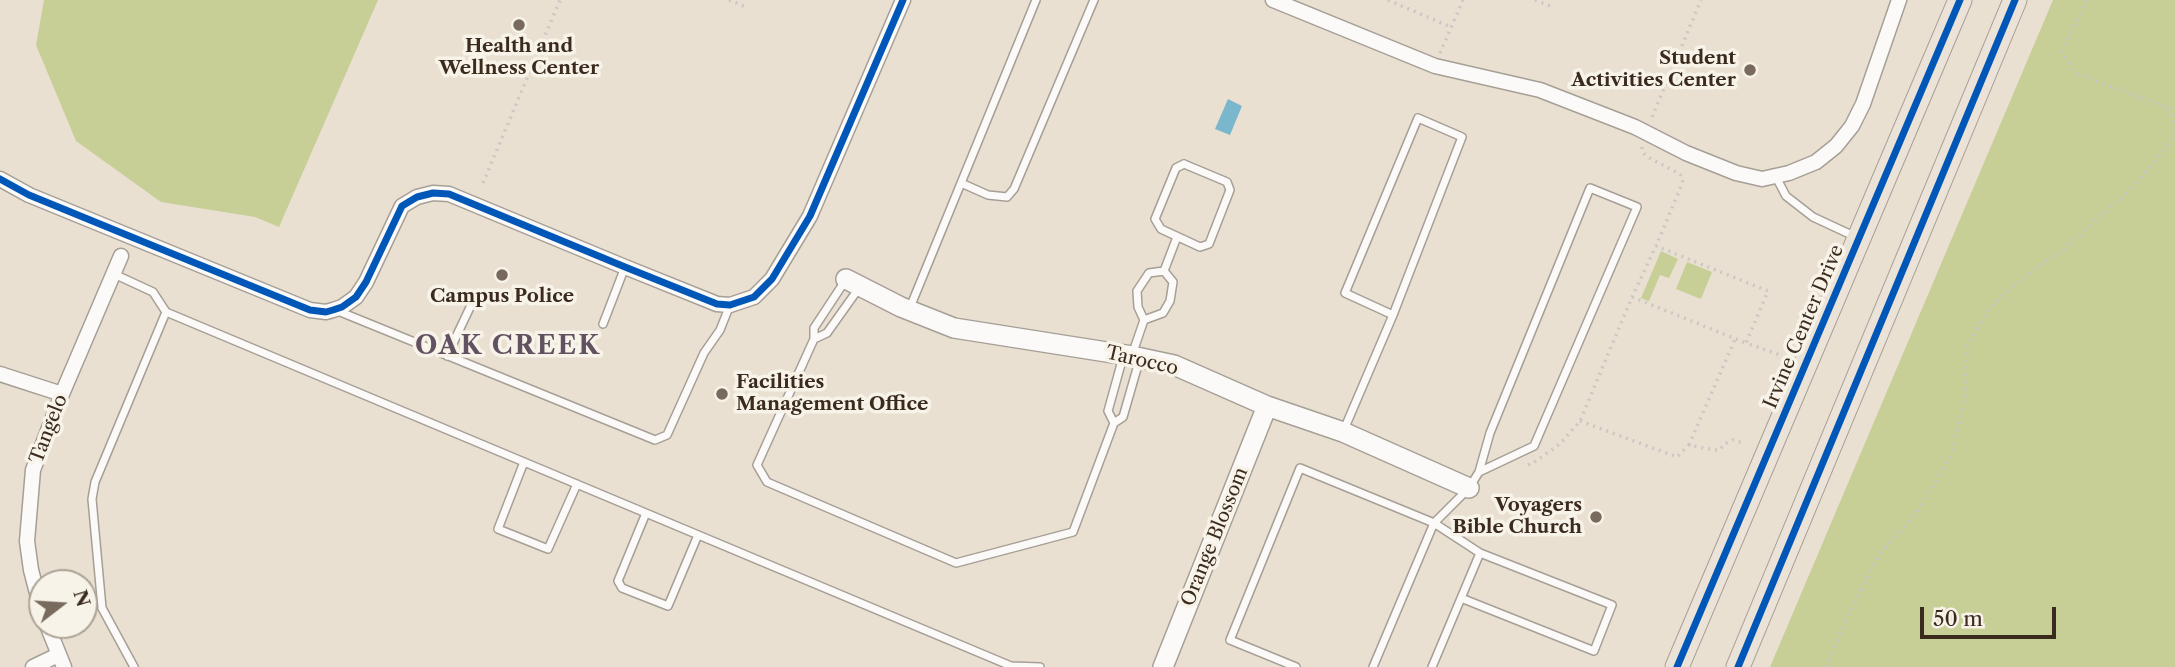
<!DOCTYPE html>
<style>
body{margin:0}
#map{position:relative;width:2175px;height:667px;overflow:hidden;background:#e9e0d2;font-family:"Libre Caslon Text",serif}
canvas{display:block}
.north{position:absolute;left:28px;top:569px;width:70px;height:70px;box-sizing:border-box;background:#f7f3e8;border:2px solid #aca397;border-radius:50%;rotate:73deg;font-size:19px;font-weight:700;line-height:28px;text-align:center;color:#3b2a1e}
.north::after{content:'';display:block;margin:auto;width:24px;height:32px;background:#786a5d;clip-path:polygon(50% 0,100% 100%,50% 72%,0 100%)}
.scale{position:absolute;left:1920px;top:607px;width:136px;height:32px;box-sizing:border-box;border:4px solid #3b2a1e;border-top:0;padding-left:9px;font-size:21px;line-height:24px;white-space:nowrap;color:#3b2a1e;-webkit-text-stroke:5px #f7f3e8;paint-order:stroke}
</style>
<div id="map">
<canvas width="2175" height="667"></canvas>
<div class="north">N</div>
<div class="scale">50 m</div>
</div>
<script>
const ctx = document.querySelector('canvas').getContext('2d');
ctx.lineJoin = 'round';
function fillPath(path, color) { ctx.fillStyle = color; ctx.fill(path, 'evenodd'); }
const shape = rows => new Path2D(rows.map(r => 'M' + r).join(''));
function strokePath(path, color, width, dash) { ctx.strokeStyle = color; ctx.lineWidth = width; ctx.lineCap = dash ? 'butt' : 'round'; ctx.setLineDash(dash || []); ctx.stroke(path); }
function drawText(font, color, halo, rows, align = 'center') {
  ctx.font = font + ' "Libre Caslon Text",serif'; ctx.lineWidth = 7; ctx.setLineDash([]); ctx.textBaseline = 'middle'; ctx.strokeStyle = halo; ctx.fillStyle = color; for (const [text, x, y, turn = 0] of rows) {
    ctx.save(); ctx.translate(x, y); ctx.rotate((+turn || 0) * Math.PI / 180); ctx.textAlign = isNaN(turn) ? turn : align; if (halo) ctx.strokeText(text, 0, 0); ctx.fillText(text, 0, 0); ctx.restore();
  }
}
const green = shape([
 [44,0,378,0,279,227,255,217,161,202,76,141,36,45],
 [2053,0,2175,0,2175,667,1770,667],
 [1661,251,1678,259,1669,278,1660,275,1649,301,1641,298],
 [1687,262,1712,272,1701,299,1676,289]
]);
const water = shape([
 [1228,99,1242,106,1230,135,1215,129]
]);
const path = shape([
 [729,0,746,7],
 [1388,0,1451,27],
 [1535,0,1550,6],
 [2087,0,2062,50,2075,73,2169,108,2175,124],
 [1440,53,1463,0],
 [1652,117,1701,0],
 [1642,147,1642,151,1646,156,1680,174,1683,179,1682,184,1656,246],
 [483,183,560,0],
 [1632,297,1746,343],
 [1580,421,1677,457,1689,445,1714,450,1720,450,1724,444,1733,440,1743,443],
 [1689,445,1735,339],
 [1528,465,1536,461,1560,444,1580,421,1632,297,1656,246,1768,291,1746,343,1780,355],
 [1826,667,1844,624,1880,553,1915,515,1951,456,1965,399,1967,347,1988,310,2020,280,2065,248,2129,191,2158,158,2175,133]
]);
const service = shape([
 [1184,164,1227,182,1230,190,1209,244,1200,247,1161,229,1155,219,1176,168,1184,164],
 [1776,177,1786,196,1813,217,1856,237],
 [961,183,988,195,1007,197,1014,189,1094,0],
 [1164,271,1177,237],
 [114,274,153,292,166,312,1011,666,1040,667],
 [845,281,814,328,814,339,757,465,767,482,956,563,1073,532,1114,423,1123,417,1140,358],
 [909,310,1036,0],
 [338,311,655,440,667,435,704,353,720,330,730,305],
 [1144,320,1163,313,1170,301,1173,282,1164,271],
 [603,324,625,267],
 [814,339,827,333,859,288],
 [1132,355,1144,320,1138,307,1137,291,1149,273,1164,271],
 [447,356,473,301],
 [1114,423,1108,411,1123,357],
 [1343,432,1393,315,1462,137,1418,118,1345,293,1393,315],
 [524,462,498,529,548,549,577,484],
 [646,513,618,581,622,588,668,606,698,535],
 [1461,598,1594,651,1612,605,1480,553],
 [134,667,102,608,92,499,95,482,166,312],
 [1296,667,1230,640,1300,468,1434,523,1480,553,1432,667],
 [1373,667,1434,523,1469,488,1479,472,1490,433,1590,188,1637,207,1534,446,1479,472]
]);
const minor = shape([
 [1273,0,1435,66,1540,90,1635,127,1686,153,1736,173,1762,179,1789,173,1816,162,1836,146,1852,126,1863,104,1899,0],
 [0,179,29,195,310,310,326,312,333,310,342,307,356,297,366,282,402,206,417,197,433,193,449,194,625,267,717,304,730,305,754,297,772,279,810,216,903,0],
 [0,374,62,394],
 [42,612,31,570,27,541,33,470,62,394,121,256],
 [47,625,64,667],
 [33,667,58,655]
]);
const tertiary = shape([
 [846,279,901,307,954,328,1132,356,1174,365,1267,406,1343,432,1469,488],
 [1163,667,1267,406]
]);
const primary = shape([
 [1677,667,1960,0],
 [1738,667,2015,0]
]);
const cycleway = shape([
 [0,179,29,195,310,310,326,312,333,310,342,307,356,297,366,282,402,206,417,197,433,193,449,194,625,267,717,304,730,305,754,297,772,279,810,216,903,0],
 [1677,667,1960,0],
 [1738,667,2015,0]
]);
const markers = [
 [519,25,7,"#786a5d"],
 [1750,70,7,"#786a5d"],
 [502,275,7,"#786a5d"],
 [722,394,7,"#786a5d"],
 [1596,517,7,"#786a5d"]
];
const poiNames = [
 ["Health and",519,47],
 ["Wellness Center",519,69],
 ["Student",1736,59,"right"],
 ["Activities Center",1736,81,"right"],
 ["Campus Police",502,297],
 ["Facilities",736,383,"left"],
 ["Management Office",736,405,"left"],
 ["Voyagers",1582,506,"right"],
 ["Bible Church",1582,528,"right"]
];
const streetNames = [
 ["Irvine Center Drive",1804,327,-67],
 ["Tarocco",1142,361,13],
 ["Tangelo",49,429,-69],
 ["Orange Blossom",1215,537,-68]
];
const districtNames = [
 ["OAK CREEK",508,346]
];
fillPath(green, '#c7ce96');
fillPath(water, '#7bb7cc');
strokePath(service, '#a69f96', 10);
strokePath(minor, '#a69f96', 17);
strokePath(tertiary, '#a69f96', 22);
strokePath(primary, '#a69f96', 25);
strokePath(path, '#cbc7c4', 3.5, [2, 5]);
strokePath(service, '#fcfaf8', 7);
strokePath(minor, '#fcfaf8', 14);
strokePath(tertiary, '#fcfaf8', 19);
strokePath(primary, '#ebe3d7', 23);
strokePath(cycleway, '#0057b8', 7);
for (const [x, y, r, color] of markers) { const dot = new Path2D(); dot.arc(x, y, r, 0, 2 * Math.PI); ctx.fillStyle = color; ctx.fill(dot); strokePath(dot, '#f7f3e8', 2.5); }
drawText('bold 19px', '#3b2a1e', '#f7f3e8', poiNames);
drawText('19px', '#3b2a1e', '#f7f3e8', streetNames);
ctx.letterSpacing = '2px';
drawText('bold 26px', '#625160', '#f7f3e8', districtNames);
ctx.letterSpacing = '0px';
</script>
